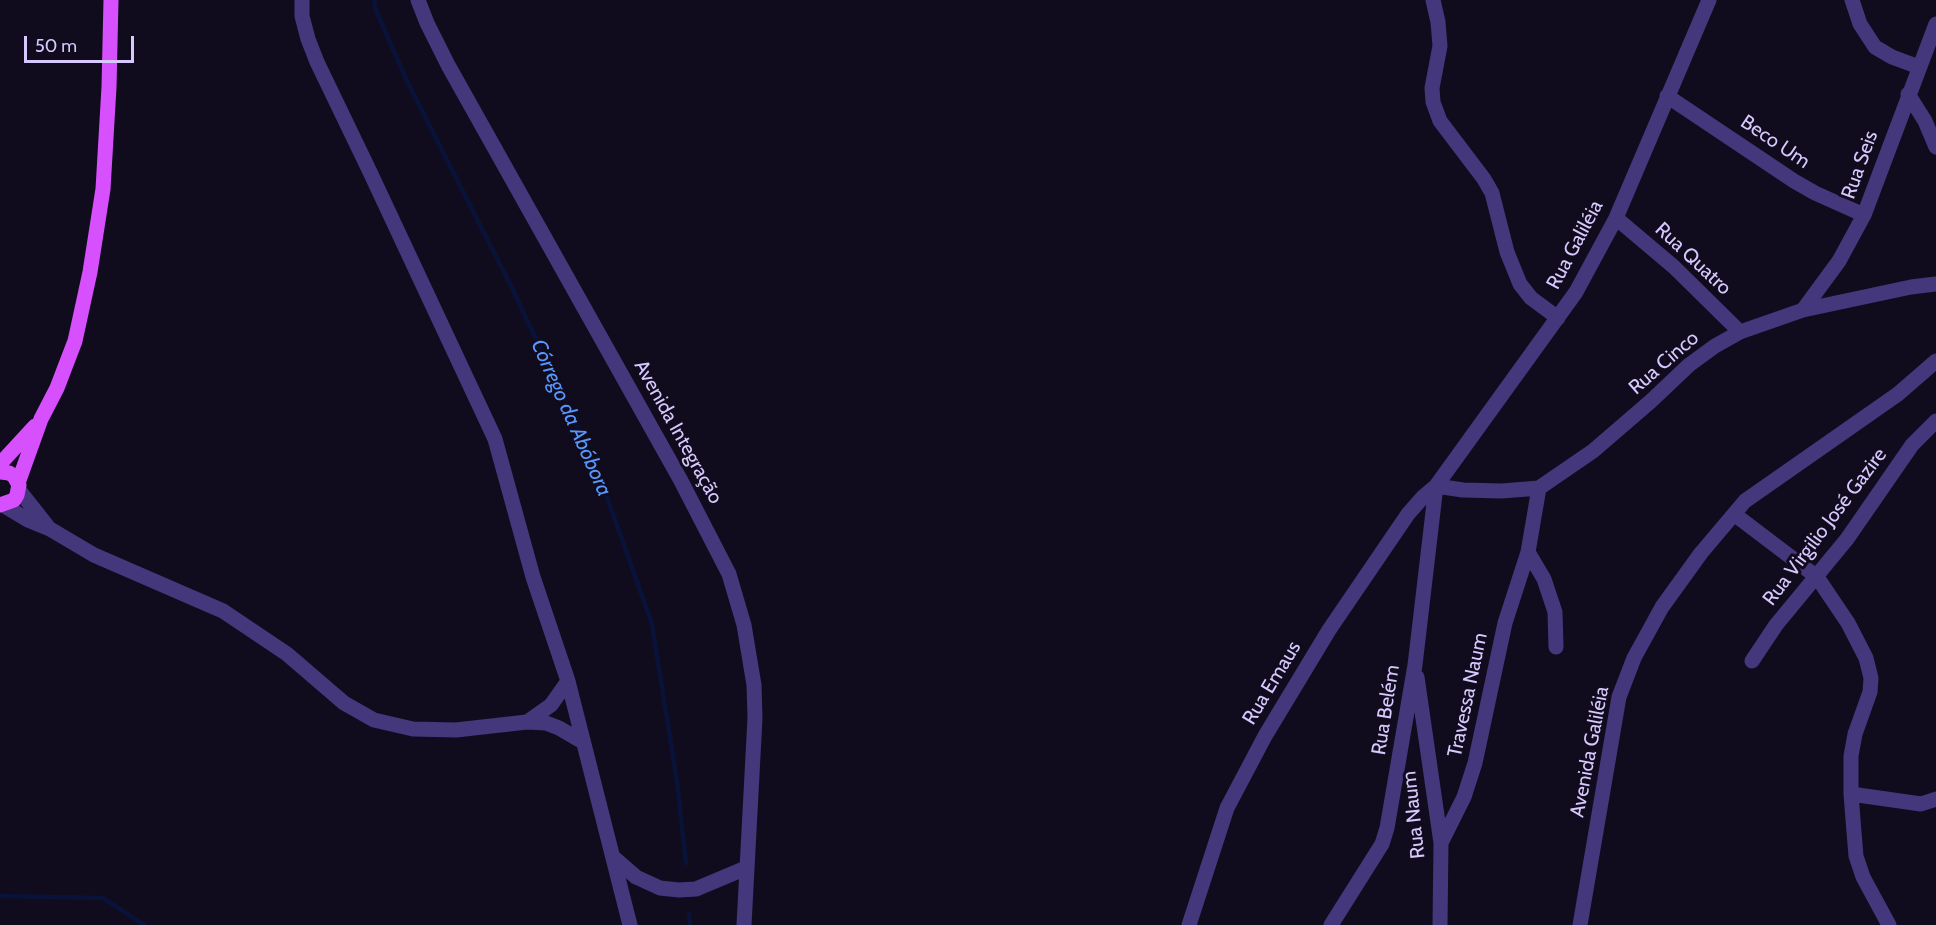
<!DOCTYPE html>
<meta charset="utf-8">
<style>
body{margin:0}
#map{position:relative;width:1936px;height:925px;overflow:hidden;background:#110c1d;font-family:Cabin,sans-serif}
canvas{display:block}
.scale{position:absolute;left:24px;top:36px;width:110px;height:27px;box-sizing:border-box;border:3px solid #d7c8fe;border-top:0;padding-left:8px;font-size:18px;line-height:21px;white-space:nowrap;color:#d7c8fe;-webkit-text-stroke:4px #110c1d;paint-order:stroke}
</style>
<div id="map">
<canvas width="1936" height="925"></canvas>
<div class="scale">50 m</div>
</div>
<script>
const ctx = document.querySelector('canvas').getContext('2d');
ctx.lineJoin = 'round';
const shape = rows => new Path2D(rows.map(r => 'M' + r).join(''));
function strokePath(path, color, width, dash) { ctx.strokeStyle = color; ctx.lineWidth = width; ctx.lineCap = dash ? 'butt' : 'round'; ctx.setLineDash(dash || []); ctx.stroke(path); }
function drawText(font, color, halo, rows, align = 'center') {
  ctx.font = font + ' Cabin,sans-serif'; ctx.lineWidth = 6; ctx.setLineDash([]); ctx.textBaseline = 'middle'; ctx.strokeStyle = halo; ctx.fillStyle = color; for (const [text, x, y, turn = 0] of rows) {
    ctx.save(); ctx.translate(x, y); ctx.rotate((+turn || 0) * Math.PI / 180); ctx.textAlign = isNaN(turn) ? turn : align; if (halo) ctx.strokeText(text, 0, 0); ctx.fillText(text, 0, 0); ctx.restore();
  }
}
const stream = shape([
 [374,0,375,8,406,79,512,288,597,469,652,624,677,782,686,863],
 [0,896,103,898,144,925],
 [689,914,690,925]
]);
const minor = shape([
 [302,0,302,16,308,39,317,62,370,172,495,439,533,577,568,681,630,925],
 [418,0,427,23,448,65,680,479,729,574,744,625,754,685,755,718,744,925],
 [1433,0,1438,22,1440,46,1432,88,1433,102,1440,121,1484,179,1492,193,1507,252,1520,284,1531,298,1558,318],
 [1852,0,1860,24,1875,47,1892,57,1919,67],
 [1908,94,1925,121,1936,147],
 [1667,96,1794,181,1815,193,1864,215],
 [1616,218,1674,267,1740,332],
 [1803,310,1839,261,1864,215,1936,24],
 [1436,486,1463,490,1502,491,1539,488,1593,451,1651,401,1689,365,1715,346,1740,332,1803,310,1911,287,1936,284],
 [18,489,48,527],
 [3,505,28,520,50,529,94,555,223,611,287,654,344,703,374,720,413,729,456,730,527,722,546,723,559,728,583,742],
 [1734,514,1817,577,1848,623,1866,658,1871,678,1870,692,1855,734,1851,756,1851,794,1854,832,1856,856,1863,877,1889,925],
 [1528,552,1544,579,1555,612,1556,647],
 [1752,661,1776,625,1847,539,1912,445,1936,421],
 [1417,677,1441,843,1440,925],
 [527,722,551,705,568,681],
 [1851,794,1921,804,1936,799],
 [1441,843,1464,797,1475,763,1505,623,1528,552,1539,488],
 [613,857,636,877,660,888,679,890,696,889,746,868],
 [1189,925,1227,808,1265,736,1329,630,1408,514,1423,497,1436,486,1576,292,1616,218,1709,0],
 [1331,925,1382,844,1387,828,1415,665,1436,486],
 [1580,925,1619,697,1634,658,1662,607,1701,553,1745,501,1898,394,1936,361]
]);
const major = shape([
 [0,464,35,426],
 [0,472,9,473,14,476,19,485,17,495,14,500,0,505],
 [18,483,41,419,57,388,75,341,90,272,103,189,109,87,111,0]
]);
const streetNames = [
 ["Beco Um",1775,142,34],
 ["Rua Seis",1860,165,-70],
 ["Rua Galiléia",1575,245,-62],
 ["Rua Quatro",1693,259,43],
 ["Rua Cinco",1664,363,-41],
 ["Avenida Integração",678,432,61],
 ["Rua Virgilio José Gazire",1825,527,-53],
 ["Rua Emaus",1272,683,-59],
 ["Travessa Naum",1468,695,-78],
 ["Rua Belém",1386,710,-81],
 ["Avenida Galiléia",1590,752,-79],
 ["Rua Naum",1414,815,-96]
];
const waterNames = [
 ["Córrego da Abóbora",571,418,66]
];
strokePath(stream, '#091339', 4.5);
strokePath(minor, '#44377c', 15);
strokePath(major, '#d750fd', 15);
drawText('20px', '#d7c8fe', '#110c1d', streetNames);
drawText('italic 21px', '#5797fd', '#110c1d', waterNames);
</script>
